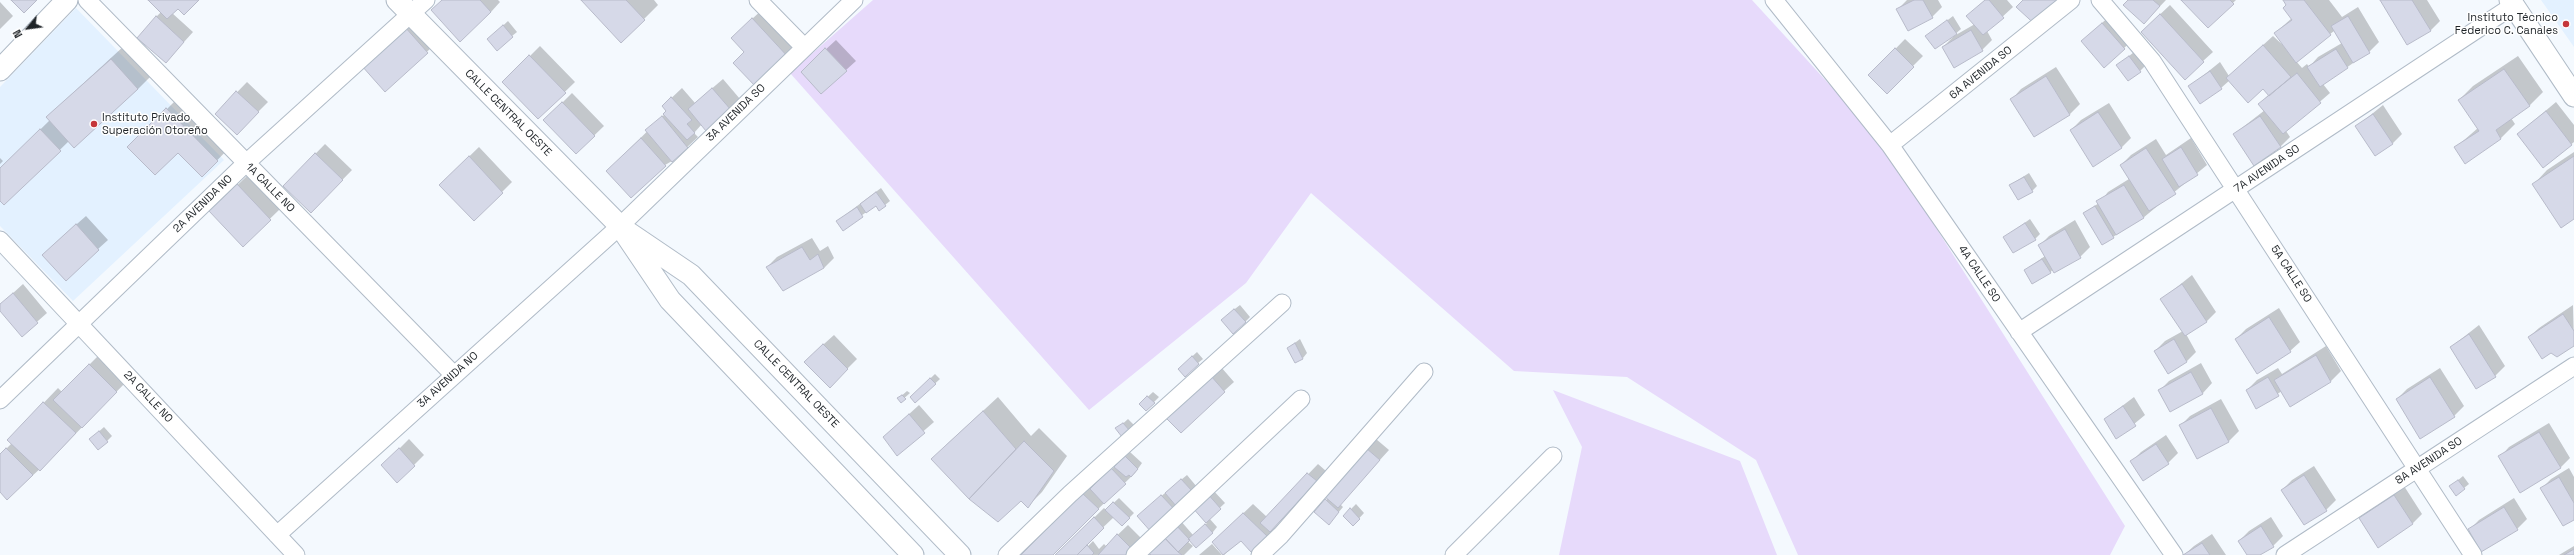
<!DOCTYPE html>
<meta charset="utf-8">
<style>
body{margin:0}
#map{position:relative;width:2574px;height:555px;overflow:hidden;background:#f4f9fe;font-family:"Space Grotesk",sans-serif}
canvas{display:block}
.north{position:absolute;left:8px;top:8px;width:40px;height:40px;-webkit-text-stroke:3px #fff;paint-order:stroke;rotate:241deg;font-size:11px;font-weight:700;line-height:16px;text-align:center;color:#1f2428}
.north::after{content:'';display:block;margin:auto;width:14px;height:18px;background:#1f2428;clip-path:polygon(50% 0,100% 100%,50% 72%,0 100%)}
</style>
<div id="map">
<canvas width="2574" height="555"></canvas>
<div class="north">N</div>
</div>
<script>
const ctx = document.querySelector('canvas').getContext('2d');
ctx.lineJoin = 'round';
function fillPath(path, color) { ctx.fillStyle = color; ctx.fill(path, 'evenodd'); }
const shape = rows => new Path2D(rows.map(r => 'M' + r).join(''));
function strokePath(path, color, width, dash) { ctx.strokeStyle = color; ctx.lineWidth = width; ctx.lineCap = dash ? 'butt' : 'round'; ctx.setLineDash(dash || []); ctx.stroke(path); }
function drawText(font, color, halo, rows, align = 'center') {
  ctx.font = font + ' "Space Grotesk",sans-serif'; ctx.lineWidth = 3; ctx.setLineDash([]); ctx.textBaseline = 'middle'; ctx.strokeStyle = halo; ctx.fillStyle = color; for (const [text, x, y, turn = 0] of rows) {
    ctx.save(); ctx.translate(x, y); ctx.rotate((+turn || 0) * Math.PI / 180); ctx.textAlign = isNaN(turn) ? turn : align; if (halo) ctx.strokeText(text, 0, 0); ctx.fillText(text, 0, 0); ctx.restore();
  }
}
const built = shape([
 [2541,0,2574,0,2574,47],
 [76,8,224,160,73,301,0,226,0,87]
]);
const green = shape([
 [873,0,1752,0,1906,168,1898,173,1912,190,2125,526,2110,555,1798,555,1756,460,1627,377,1514,371,1311,193,1246,283,1089,410,790,73],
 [1553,390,1740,461,1777,555,1559,555,1582,447]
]);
const shadow = shape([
 [149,0,197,0,178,8,172,13,193,32,166,62,156,17,161,12],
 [442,0,498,0,500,2,491,12],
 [583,0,654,0,658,5,644,19],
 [1907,0,1938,0,1942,7,1932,17,1897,10],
 [1985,0,2007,0,2013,7,1987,31,1992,40,1982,50,1943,47,1954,36,1975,24,1968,16],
 [2129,0,2166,0,2144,23],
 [2183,0,2236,0,2208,27],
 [2284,0,2329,0,2342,17,2358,7,2379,42,2369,52,2323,84,2330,93,2286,131,2290,137,2280,147,2234,134,2265,110,2260,104,2269,94,2264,88,2230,80,2221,88,2189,87,2220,62,2229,76,2273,36,2286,48,2275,33,2292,18],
 [2334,31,2342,43,2318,57,2309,67,2307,64,2302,68,2296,61],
 [2381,0,2427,0,2440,21,2430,31],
 [0,2,13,16,0,29],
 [412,5,442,38,385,90],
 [2170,5,2213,52,2203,61,2152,22],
 [763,9,798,48,788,57,745,52,742,28],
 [2112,14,2134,39,2124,48,2092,32],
 [1953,16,1961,29,1953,36,1927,36],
 [508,21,517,32,512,36,493,35],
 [1905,39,1923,56,1887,92,1870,75],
 [836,40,856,61,846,70,812,62],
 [125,45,152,75,138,89,69,141,4,204,0,199,0,169,50,120,62,103],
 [540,46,575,82,538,118,504,82],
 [2134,52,2145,66,2140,71,2118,65],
 [2518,56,2543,92,2529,106,2511,118,2515,124,2501,138,2466,162,2456,147,2478,128,2459,100,2473,86],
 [2056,67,2080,104,2070,114,2035,136,2012,99,2021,89],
 [723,79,740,99,730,109,702,124,694,133,698,137,672,161,665,165,617,161,668,111,663,106,682,88,695,103],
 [247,82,268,102,246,124,216,114],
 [572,93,604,126,576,153,545,120],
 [181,95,231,146,202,176,178,151,129,147],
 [2556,102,2574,125,2574,142,2543,167,2518,134],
 [2109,103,2131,138,2121,148,2071,130,2081,120],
 [2383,105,2402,134,2392,144,2357,126],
 [2191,138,2207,165,2143,218,2113,237,2084,213,2099,203,2108,192,2129,179,2121,165,2131,155,2156,139,2166,155],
 [325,144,352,170,311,212,284,186],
 [479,147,512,182,474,220,450,175],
 [2574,152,2574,218,2533,185,2547,170],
 [0,158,3,161,0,164],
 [2029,173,2037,186,2032,191,2010,185],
 [248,175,280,209,243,245,221,201],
 [881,188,890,201,885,205,876,205,843,229,837,221],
 [86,216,108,240,98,249,53,245],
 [2030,219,2040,234,2035,239,2005,237],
 [2075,220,2090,247,2080,257,2055,272,2053,269,2050,273,2025,270,2045,256,2039,246,2049,236],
 [812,238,820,251,828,246,834,258,824,268,767,267,777,257],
 [2192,275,2216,312,2206,322,2186,334,2196,352,2187,361,2168,372,2155,351,2165,341,2183,331,2162,299],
 [23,284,47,313,22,335,0,309,0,305],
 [1240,305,1250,317,1245,322,1227,315],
 [2573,305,2574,345,2529,337,2539,328],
 [2279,308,2300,342,2290,351,2236,339,2246,329],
 [2479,325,2505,366,2495,376,2451,347],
 [834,335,857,359,830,386,815,352],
 [1300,339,1307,353,1303,358,1288,348],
 [2326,346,2341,371,2331,381,2290,405,2282,391,2257,407,2247,390,2257,380,2278,368,2282,374],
 [1197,352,1203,359,1198,363,1184,364],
 [99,355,126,382,54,456,8,498,0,491,0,455,12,443,8,440,58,388,62,392],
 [2201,363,2212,383,2203,393,2170,411,2159,391,2169,381],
 [1221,367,1234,382,1224,391,1168,418],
 [2440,368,2464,406,2454,416,2421,437,2397,399,2407,389],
 [935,374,940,379,915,402,911,397],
 [907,391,910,393,901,401,899,398],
 [1153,392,1159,397,1146,410,1140,404],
 [998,397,1031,436,1039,428,1067,456,1042,492,1028,506,1021,500,998,521,970,498,946,445],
 [2134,397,2145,415,2117,438,2105,419],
 [2221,399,2239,431,2229,441,2198,458,2180,426,2190,416],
 [919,405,934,422,897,454,884,437],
 [1128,419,1134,425,1129,430,1117,429],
 [2549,423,2570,458,2560,468,2500,457,2509,447],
 [104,427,112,436,107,441,95,435],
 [2166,435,2178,453,2168,463,2131,462,2141,452],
 [409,439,424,455,397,482,392,456],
 [1376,439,1389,450,1340,504,1343,507,1333,519,1315,512,1328,498,1325,496],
 [1130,452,1142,463,1135,473,1051,555,1022,555,1097,479,1099,481],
 [1318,464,1326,471,1267,536,1241,540,1224,555,1213,542,1253,504,1267,517],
 [2314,466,2336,500,2326,510,2282,490,2292,480],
 [2569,468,2574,477,2574,519,2542,488,2551,479],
 [1187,475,1197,487,1176,511,1148,507],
 [2463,476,2469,484,2464,488,2450,487],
 [2404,486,2422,514,2413,523,2378,546,2360,518,2370,509],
 [1212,489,1225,503,1209,518,1217,527,1213,532,1196,547,1189,539,1187,541,1193,546,1184,555,1143,555,1180,520,1193,535,1207,523,1193,507],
 [1119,498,1134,513,1122,525,1114,517,1074,555,1056,555,1104,508,1106,510],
 [2514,498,2527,519,2517,529,2469,530,2479,520],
 [1356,504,1364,513,1353,525,1344,516],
 [2271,517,2283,536,2273,546,2258,555,2248,555,2239,541,2249,531],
 [1128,525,1143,540,1128,555,1079,555,1093,541,1099,549,1104,544,1106,546],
 [2212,534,2226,555,2184,555,2194,546],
 [1212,544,1222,555,1199,555],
 [2574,546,2574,555,2559,555]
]);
const building = shape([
 [11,0,37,0,24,13,11,0],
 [148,0,199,0,184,15,178,9,167,19,148,0],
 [442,0,480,0,491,12,460,42,431,10,442,0],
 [581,0,626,0,645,20,621,43,581,0],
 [1914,0,1923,0,1933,18,1908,31,1896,9,1914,0],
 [1985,0,1989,0,2004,18,1983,35,1966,16,1985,0],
 [2023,0,2067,0,2040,29,2016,7,2023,0],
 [2128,0,2153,0,2160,6,2144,24,2123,5,2128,0],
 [2181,0,2230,0,2234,4,2208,28,2181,0],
 [2283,0,2304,0,2331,35,2296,63,2274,33,2292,20,2283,8,2286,5,2283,0],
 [2380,0,2412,0,2431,31,2407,45,2380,0],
 [2160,14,2204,62,2185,80,2141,32,2160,14],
 [156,16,184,42,166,63,137,38,156,16],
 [2348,16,2370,53,2353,63,2331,26,2348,16],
 [397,18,428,53,385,92,354,57,397,18],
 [752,18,789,58,757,88,733,63,744,52,731,38,752,18],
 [1947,20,1957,34,1935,49,1925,36,1947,20],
 [2102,23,2125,49,2104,68,2081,41,2102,23],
 [503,25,513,37,497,51,487,39,503,25],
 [1971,30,1983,51,1954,68,1942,47,1971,30],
 [2263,45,2291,77,2269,96,2263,89,2248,103,2226,78,2263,45],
 [825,48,847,71,821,94,801,72,825,48],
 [1895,48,1914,67,1887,94,1868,75,1895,48],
 [2336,49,2348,68,2320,87,2307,67,2336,49],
 [529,55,566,93,538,119,502,82,529,55],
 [2129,56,2141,72,2128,81,2116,65,2129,56],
 [111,59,138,89,74,148,46,117,111,59],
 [2504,69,2530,106,2496,130,2501,139,2465,164,2454,147,2479,131,2458,100,2504,69],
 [2210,71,2222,89,2200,104,2188,86,2210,71],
 [2297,73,2321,103,2283,134,2258,104,2297,73],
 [2046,76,2070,115,2034,137,2010,99,2046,76],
 [712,88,731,110,706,131,688,109,712,88],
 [236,91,259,112,237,135,215,114,236,91],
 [671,97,692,120,687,124,695,133,687,140,663,114,666,111,662,106,671,97],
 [562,102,595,136,576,154,543,120,562,102],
 [166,108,218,161,202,177,178,153,155,175,127,147,166,108],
 [2546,111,2572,145,2543,168,2517,134,2546,111],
 [2098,112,2122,148,2093,167,2070,130,2098,112],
 [2373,114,2393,144,2375,156,2355,126,2373,114],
 [662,116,688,148,672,162,645,130,662,116],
 [2260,116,2281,147,2254,166,2233,134,2260,116],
 [40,129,61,151,4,205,0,201,0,168,40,129],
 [641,138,666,166,631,198,606,171,641,138],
 [2181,147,2198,175,2179,187,2162,159,2181,147],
 [2146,148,2176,194,2149,211,2120,165,2146,148],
 [315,153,343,180,311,213,283,186,315,153],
 [469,156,503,193,474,221,439,185,469,156],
 [2574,156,2574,219,2561,228,2532,184,2574,156],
 [2024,177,2033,192,2018,200,2009,185,2024,177],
 [237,184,271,220,243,247,209,211,237,184],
 [2124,185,2144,218,2116,235,2096,201,2124,185],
 [876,192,886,206,879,211,876,206,866,213,860,204,876,192],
 [2095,206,2114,238,2102,245,2083,213,2095,206],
 [857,207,863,217,843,231,836,221,857,207],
 [2025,223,2036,240,2013,253,2003,237,2025,223],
 [76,224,99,250,66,281,42,255,76,224],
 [2065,229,2081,258,2054,273,2038,245,2065,229],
 [802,247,810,260,818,254,824,268,783,291,766,267,802,247],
 [2042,259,2051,273,2032,284,2024,270,2042,259],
 [2182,284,2207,322,2185,336,2160,299,2182,284],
 [13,293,38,323,22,337,0,311,0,304,13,293],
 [1234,309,1246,322,1233,334,1221,320,1234,309],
 [2563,314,2574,331,2574,346,2557,357,2551,353,2542,359,2528,337,2563,314],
 [2269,317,2291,352,2257,374,2235,339,2269,317],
 [2469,334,2496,377,2476,389,2450,347,2469,334],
 [2174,339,2187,362,2168,374,2154,351,2174,339],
 [1295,343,1303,359,1295,363,1287,348,1295,343],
 [823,344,848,369,830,388,804,362,823,344],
 [2316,355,2331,382,2290,407,2274,380,2316,355],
 [1192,356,1199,364,1185,377,1178,369,1192,356],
 [89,364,117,392,82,428,53,400,89,364],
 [2191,372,2203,394,2170,412,2158,390,2191,372],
 [1211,376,1225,392,1181,433,1166,418,1211,376],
 [2268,377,2279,396,2256,409,2246,390,2268,377],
 [2430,377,2455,417,2420,439,2396,399,2430,377],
 [930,378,936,384,915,403,910,397,930,378],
 [902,395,906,399,901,403,897,398,902,395],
 [1147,396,1155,403,1146,411,1139,404,1147,396],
 [43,402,76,433,40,471,7,440,43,402],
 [2123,406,2136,426,2116,439,2104,419,2123,406],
 [2211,408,2229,442,2197,459,2179,425,2211,408],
 [983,411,1016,449,969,499,931,459,983,411],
 [909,414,925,433,897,456,883,437,909,414],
 [1123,423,1130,431,1122,437,1115,428,1123,423],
 [99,431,108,442,98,450,89,439,99,431],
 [2539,432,2561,468,2520,493,2498,456,2539,432],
 [1024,441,1054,471,1028,508,1021,501,998,522,969,499,1024,441],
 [2156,444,2169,464,2143,481,2130,461,2156,444],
 [6,448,33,475,7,500,0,492,0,454,6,448],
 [399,448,415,466,397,483,381,465,399,448],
 [1366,448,1380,460,1338,508,1324,496,1366,448],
 [1125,456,1138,469,1131,477,1129,475,1126,477,1114,467,1125,456],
 [1111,468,1126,484,1104,504,1090,489,1111,468],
 [1307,473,1317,481,1270,532,1260,523,1307,473],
 [2304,475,2327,511,2304,525,2281,490,2304,475],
 [2559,477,2574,503,2574,520,2563,526,2540,488,2559,477],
 [1181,479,1193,492,1177,507,1165,493,1181,479],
 [2458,480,2465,489,2456,496,2449,486,2458,480],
 [1082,493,1099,509,1053,555,1021,555,1082,493],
 [1207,493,1221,509,1206,523,1192,507,1207,493],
 [1161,495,1176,511,1152,533,1137,516,1161,495],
 [2394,495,2413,524,2378,548,2359,518,2394,495],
 [1325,499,1339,512,1329,525,1314,512,1325,499],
 [1113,502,1130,518,1122,526,1105,510,1113,502],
 [2504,507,2518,530,2481,552,2468,529,2504,507],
 [1350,508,1360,519,1353,526,1343,516,1350,508],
 [1243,513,1268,537,1251,552,1241,541,1223,555,1212,542,1243,513],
 [1094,517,1104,528,1077,555,1055,555,1094,517],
 [1174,523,1190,540,1178,552,1162,535,1174,523],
 [1205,524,1213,533,1196,548,1188,539,1205,524],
 [2261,526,2274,547,2260,555,2247,555,2238,541,2261,526],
 [1117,534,1134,551,1130,555,1098,555,1117,534],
 [1162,535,1178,552,1182,555,1151,555,1146,551,1162,535],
 [2202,543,2210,555,2183,555,2202,543],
 [1087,545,1094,553,1092,555,1077,555,1087,545],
 [2574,549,2574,555,2564,555,2574,549]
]);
const minor = shape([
 [87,0,454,375],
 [758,0,804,47],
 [1774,0,1890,145,2174,555],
 [2100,0,2152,61,2473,555],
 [1890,145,2071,0],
 [0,240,296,555],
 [2019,332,2514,5],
 [0,400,245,164,426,0],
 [277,535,620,226,854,0],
 [1007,555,1070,494,1282,303],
 [1135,555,1301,399],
 [1260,555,1281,535,1424,372],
 [1454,555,1553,456],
 [2285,555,2574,366]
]);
const tertiary = shape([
 [397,0,620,226,670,300,913,555],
 [2510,0,2574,96],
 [0,70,67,0],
 [629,233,691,275,960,555]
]);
const markers = [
 [2566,24,4,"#c5363a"],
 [94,124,4,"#c5363a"]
];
const poiNames = [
 ["Instituto Técnico",2558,18],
 ["Federico C. Canales",2558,31],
 ["Instituto Privado",102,118,"left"],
 ["Superación Otoreño",102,131,"left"]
];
const streetNames = [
 ["6A AVENIDA SO",1981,73,-39],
 ["CALLE CENTRAL OESTE",508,113,45],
 ["3A AVENIDA SO",736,113,-44],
 ["7A AVENIDA SO",2267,169,-34],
 ["1A CALLE NO",270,188,45],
 ["2A AVENIDA NO",203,204,-44],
 ["4A CALLE SO",1979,274,56],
 ["5A CALLE SO",2291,274,57],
 ["3A AVENIDA NO",448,380,-42],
 ["CALLE CENTRAL OESTE",796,384,46],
 ["2A CALLE NO",148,397,47],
 ["8A AVENIDA SO",2429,461,-33]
];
fillPath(built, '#e3f1ff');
fillPath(green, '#e7dafb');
fillPath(shadow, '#0003');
fillPath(building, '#d6d9e8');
strokePath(building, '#b8bbca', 1);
strokePath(minor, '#b0bbc7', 19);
strokePath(tertiary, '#b0bbc7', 23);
strokePath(minor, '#fff', 17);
strokePath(tertiary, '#fff', 21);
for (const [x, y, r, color] of markers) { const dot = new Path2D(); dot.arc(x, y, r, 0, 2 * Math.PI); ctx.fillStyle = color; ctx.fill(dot); strokePath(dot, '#fff', 1.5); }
drawText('11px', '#1f2428', '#fff', poiNames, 'right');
drawText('11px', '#1f2428', '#fff', streetNames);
</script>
